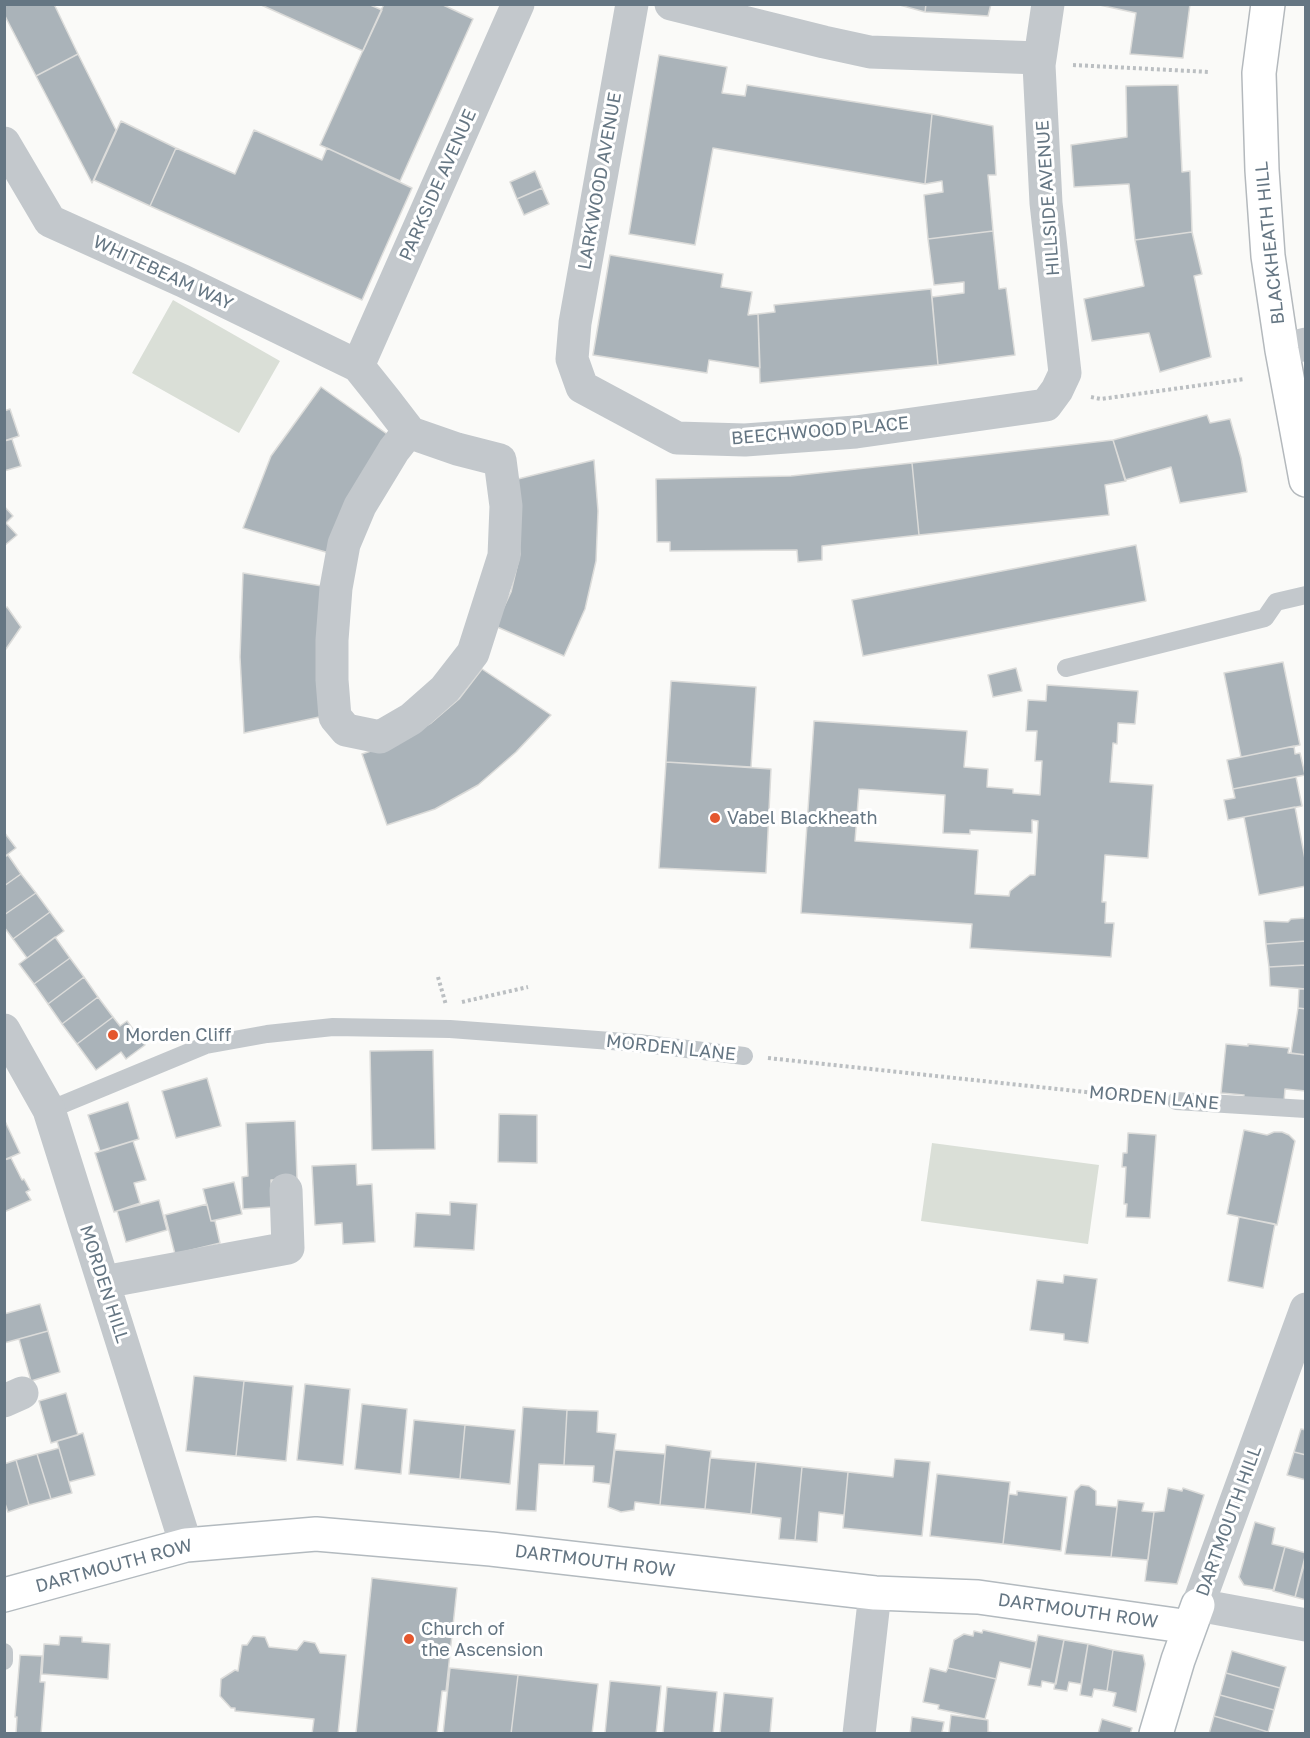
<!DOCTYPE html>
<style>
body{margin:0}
#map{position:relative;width:1310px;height:1738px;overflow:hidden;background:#fafaf8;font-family:"Golos Text",sans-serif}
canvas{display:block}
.frame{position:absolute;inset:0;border:6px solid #657683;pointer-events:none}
</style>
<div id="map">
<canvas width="1310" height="1738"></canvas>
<div class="frame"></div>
</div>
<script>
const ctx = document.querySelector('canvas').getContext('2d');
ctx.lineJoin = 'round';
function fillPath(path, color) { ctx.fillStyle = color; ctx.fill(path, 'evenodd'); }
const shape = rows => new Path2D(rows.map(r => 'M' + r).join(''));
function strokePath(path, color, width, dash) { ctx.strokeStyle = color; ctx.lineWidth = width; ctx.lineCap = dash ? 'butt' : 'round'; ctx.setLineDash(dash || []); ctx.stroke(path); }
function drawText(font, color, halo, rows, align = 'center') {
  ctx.font = font + ' "Golos Text",sans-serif'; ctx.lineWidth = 6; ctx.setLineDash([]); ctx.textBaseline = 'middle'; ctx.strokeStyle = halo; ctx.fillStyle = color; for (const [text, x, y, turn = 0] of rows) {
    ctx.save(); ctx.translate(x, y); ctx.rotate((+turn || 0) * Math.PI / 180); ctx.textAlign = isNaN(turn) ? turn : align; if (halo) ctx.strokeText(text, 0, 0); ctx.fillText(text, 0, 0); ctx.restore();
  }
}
const green = shape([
 [173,300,280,361,239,433,132,373],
 [932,1143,1099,1165,1088,1244,921,1221]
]);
const building = shape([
 [4,4,54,4,78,54,36,76,4,14,4,4],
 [259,4,368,4,382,10,363,51,259,4],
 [384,4,441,4,473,19,400,181,320,145,384,4],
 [896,4,926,4,925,12,896,4],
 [926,4,991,4,988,16,925,12,926,4],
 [1095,4,1190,4,1183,58,1130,54,1136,13,1095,4],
 [78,54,116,130,92,183,36,76,78,54],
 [659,55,727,67,722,93,745,96,747,85,932,114,925,184,713,148,695,245,629,234,659,55],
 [1178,85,1182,172,1190,171,1192,232,1135,240,1129,184,1074,187,1071,145,1127,137,1126,86,1178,85],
 [932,114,993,126,996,175,988,175,993,231,928,239,924,195,943,192,942,181,925,184,932,114],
 [121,121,176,148,150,206,94,180,121,121],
 [254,130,322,160,327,148,412,188,362,300,150,206,176,148,235,174,254,130],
 [535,171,542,188,517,199,510,182,535,171],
 [542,188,549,204,524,215,517,199,542,188],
 [993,231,999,289,1006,288,1015,355,938,365,932,297,964,293,964,282,934,285,928,239,993,231],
 [1192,232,1202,274,1194,276,1211,357,1160,372,1149,333,1092,341,1084,299,1144,286,1135,240,1192,232],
 [610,255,723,274,721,287,752,292,748,315,758,314,760,368,709,360,707,373,593,355,610,255],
 [931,289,938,365,760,383,758,314,775,312,774,305,931,289],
 [321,387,387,434,329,553,243,528,271,456,321,387],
 [10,409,19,436,4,441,4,411,10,409],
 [1207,415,1210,423,1230,419,1241,458,1247,492,1180,503,1171,467,1125,480,1113,440,1207,415],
 [12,439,21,466,4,471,4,441,12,439],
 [1113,440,1126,481,1105,485,1109,515,919,535,912,463,1113,440],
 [594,460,598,511,596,561,585,609,564,656,495,626,511,592,520,554,514,480,594,460],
 [912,463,919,535,822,546,822,560,798,562,797,550,670,551,670,542,657,542,656,479,791,476,912,463],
 [4,506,13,516,6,523,17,535,4,546,4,506],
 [1136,545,1146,601,863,656,852,600,1136,545],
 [243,573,322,586,324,716,244,733,240,657,243,573],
 [7,607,21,627,6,649,4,647,4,609,7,607],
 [1283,662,1300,745,1241,757,1224,673,1283,662],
 [1016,668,1022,691,993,697,988,675,1016,668],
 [482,669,551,715,516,752,478,785,435,809,387,825,362,754,397,742,431,723,459,699,482,669],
 [671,681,756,687,751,767,666,762,671,681],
 [1047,685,1138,691,1135,724,1118,723,1117,744,1113,743,1110,782,1153,785,1148,858,1105,855,1102,902,1106,902,1105,923,1114,923,1111,957,970,948,972,924,801,913,814,721,967,731,964,767,988,769,987,787,1013,789,1013,793,1040,795,1042,761,1035,761,1037,731,1026,731,1028,700,1046,701,1047,685],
 [859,789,945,795,943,833,970,834,970,830,1032,833,1032,820,1038,821,1035,875,1030,875,1010,891,1009,896,975,894,978,850,855,841,859,789],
 [1294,746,1295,754,1300,753,1305,775,1233,789,1227,760,1294,746],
 [666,762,771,769,766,873,659,868,666,762],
 [1296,777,1302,806,1228,820,1224,800,1235,798,1233,789,1296,777],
 [1295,807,1306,864,1306,886,1259,895,1244,817,1295,807],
 [4,832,16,848,4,857,4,832],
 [8,855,21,874,4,886,4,857,8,855],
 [21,874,36,893,4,915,4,886,21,874],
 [36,893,50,912,13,939,4,927,4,915,36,893],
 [50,912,64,931,27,958,13,939,50,912],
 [1306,918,1306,941,1266,944,1264,921,1288,922,1291,919,1306,918],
 [55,937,70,958,34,984,19,964,55,937],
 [1306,941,1306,965,1269,967,1266,944,1306,941],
 [70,958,84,977,48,1004,34,984,70,958],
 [1306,965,1306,989,1270,986,1269,967,1306,965],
 [84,977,98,997,62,1024,48,1004,84,977],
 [1299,989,1306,989,1306,1009,1298,1008,1299,989],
 [98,997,113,1017,77,1044,62,1024,98,997],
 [1298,1008,1306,1009,1306,1055,1291,1053,1298,1008],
 [113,1017,120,1026,127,1021,145,1045,126,1059,121,1052,96,1070,77,1044,113,1017],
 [1226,1044,1248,1046,1248,1044,1289,1048,1288,1053,1306,1055,1306,1091,1285,1089,1284,1102,1243,1098,1244,1095,1221,1093,1226,1044],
 [433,1050,435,1149,372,1150,370,1051,433,1050],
 [207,1078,221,1126,176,1138,162,1091,207,1078],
 [128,1102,139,1139,100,1151,88,1115,128,1102],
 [499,1114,537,1115,537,1163,498,1162,499,1114],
 [4,1119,20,1153,4,1160,4,1119],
 [295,1121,297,1179,271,1180,272,1207,243,1209,242,1177,248,1176,246,1123,295,1121],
 [1244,1130,1267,1135,1274,1132,1282,1132,1289,1135,1295,1141,1277,1225,1227,1214,1244,1130],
 [1128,1133,1156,1135,1150,1218,1126,1217,1127,1204,1124,1204,1126,1167,1122,1167,1123,1153,1127,1153,1128,1133],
 [133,1141,146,1180,134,1183,140,1203,114,1212,95,1153,133,1141],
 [11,1158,22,1180,24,1179,30,1190,26,1192,31,1200,4,1212,4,1160,11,1158],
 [356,1164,357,1185,372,1184,375,1242,343,1244,342,1223,315,1225,312,1166,356,1164],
 [234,1182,242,1214,211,1221,203,1189,234,1182],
 [159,1200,167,1230,126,1242,117,1211,159,1200],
 [450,1202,477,1204,474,1250,414,1247,416,1213,450,1215,450,1202],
 [207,1204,211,1221,215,1221,220,1243,175,1254,165,1215,207,1204],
 [1239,1217,1275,1224,1263,1288,1228,1281,1239,1217],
 [1064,1275,1097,1279,1088,1343,1064,1340,1064,1334,1030,1330,1037,1280,1063,1283,1064,1275],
 [40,1304,48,1331,4,1343,4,1314,40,1304],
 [48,1331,60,1372,31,1381,19,1339,48,1331],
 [194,1376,244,1381,236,1456,186,1451,194,1376],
 [244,1381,293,1386,286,1461,236,1456,244,1381],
 [305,1384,350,1389,343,1465,297,1460,305,1384],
 [66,1393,78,1435,51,1443,39,1401,66,1393],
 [362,1404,407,1409,401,1474,355,1469,362,1404],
 [523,1407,567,1410,564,1465,539,1464,536,1511,516,1510,523,1407],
 [567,1410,598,1411,597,1432,616,1434,610,1484,593,1482,594,1466,564,1465,567,1410],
 [414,1420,465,1425,460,1479,409,1474,414,1420],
 [465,1425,515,1430,510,1484,460,1479,465,1425],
 [1301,1429,1306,1430,1306,1455,1294,1452,1301,1429],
 [83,1433,95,1475,69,1482,57,1441,83,1433],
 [666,1445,711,1451,705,1509,660,1505,666,1445],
 [59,1448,72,1493,51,1499,37,1454,59,1448],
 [615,1450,665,1454,660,1505,635,1502,634,1510,621,1512,608,1507,615,1450],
 [1294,1452,1306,1455,1306,1480,1287,1475,1294,1452],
 [37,1454,51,1499,29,1505,16,1460,37,1454],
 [710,1458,756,1462,751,1514,705,1509,710,1458],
 [895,1459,930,1462,922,1536,843,1528,848,1472,893,1477,895,1459],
 [16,1460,29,1505,8,1512,4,1501,4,1464,16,1460],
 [756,1462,802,1467,795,1540,779,1539,781,1518,751,1514,756,1462],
 [802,1467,848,1472,844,1515,819,1512,817,1542,795,1540,802,1467],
 [937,1474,1010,1482,1003,1544,930,1536,937,1474],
 [1081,1485,1089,1486,1096,1491,1096,1505,1117,1507,1111,1557,1065,1554,1075,1491,1081,1485],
 [1168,1488,1182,1491,1183,1488,1204,1495,1177,1584,1145,1581,1154,1512,1164,1511,1168,1488],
 [1017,1491,1067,1497,1061,1551,1003,1544,1009,1494,1017,1495,1017,1491],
 [1118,1500,1144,1503,1142,1511,1154,1512,1148,1560,1111,1557,1118,1500],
 [1255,1522,1275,1528,1272,1544,1285,1547,1274,1590,1244,1585,1239,1577,1255,1522],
 [1285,1547,1306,1553,1295,1597,1273,1591,1285,1547],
 [1306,1558,1306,1600,1295,1597,1306,1558],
 [372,1578,457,1588,446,1691,442,1691,437,1734,356,1733,372,1578],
 [983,1630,1036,1642,1031,1669,1000,1662,996,1679,948,1668,954,1640,964,1634,973,1636,974,1631,982,1633,983,1630],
 [1038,1635,1064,1640,1056,1684,1042,1681,1041,1687,1028,1685,1038,1635],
 [60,1636,82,1637,82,1642,110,1644,108,1679,42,1674,44,1644,59,1645,60,1636],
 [253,1636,265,1637,269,1647,297,1650,304,1641,315,1643,320,1653,346,1655,338,1734,312,1734,314,1719,235,1711,235,1708,231,1708,220,1696,221,1679,235,1670,238,1671,242,1645,247,1645,253,1636],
 [1064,1640,1088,1644,1081,1684,1069,1682,1067,1691,1054,1689,1064,1640],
 [1088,1644,1113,1650,1107,1691,1094,1689,1092,1697,1080,1695,1088,1644],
 [1113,1650,1143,1655,1145,1664,1136,1712,1113,1706,1116,1693,1107,1691,1113,1650],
 [1232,1651,1286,1667,1280,1688,1226,1673,1232,1651],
 [20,1655,42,1656,40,1682,45,1682,41,1734,16,1734,17,1717,15,1717,20,1655],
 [450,1668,518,1675,511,1734,443,1734,450,1668],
 [930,1668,946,1672,948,1668,996,1679,985,1719,938,1709,939,1705,923,1702,930,1668],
 [1226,1673,1280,1688,1274,1710,1220,1695,1226,1673],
 [518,1675,598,1684,592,1734,511,1734,518,1675],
 [610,1681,661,1686,656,1734,605,1734,610,1681],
 [667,1687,717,1692,713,1734,663,1734,667,1687],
 [724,1693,773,1698,770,1734,720,1734,724,1693],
 [1220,1695,1274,1710,1268,1732,1214,1716,1220,1695],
 [951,1715,988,1720,988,1732,999,1734,910,1734,912,1717,944,1722,942,1732,949,1733,951,1715],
 [1214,1716,1268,1732,1268,1734,1209,1734,1214,1716],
 [1102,1719,1132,1728,1130,1734,1098,1734,1102,1719]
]);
const path = shape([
 [1073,65,1210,72],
 [1091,397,1101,399,1245,379],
 [438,977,446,1005],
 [462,1002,528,987],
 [768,1058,1151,1099]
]);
const lane = shape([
 [1066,668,1265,618,1276,602,1306,595],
 [1176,1101,1306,1109],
 [49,1110,206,1045,267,1034,333,1027,450,1029,638,1043,744,1056],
 [4,1652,4,1661]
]);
const street = shape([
 [632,4,575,323,572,359,582,387,677,438,745,440,856,432,1046,405,1057,390,1065,373,1046,203,1039,65,1048,4],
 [671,4,824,42,870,52,1039,58],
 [4,143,50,221,183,281,358,366,386,401,409,431,411,433,457,449,500,460,506,506,504,556,473,653,445,689,411,719,380,737,346,730,335,717,332,680,332,640,336,588,344,544,360,506,394,450,409,431],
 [1282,350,1306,344],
 [358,366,518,4],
 [4,1030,49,1110,186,1545],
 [104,1282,288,1248,286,1190],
 [1306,1309,1198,1605,1306,1625],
 [4,1401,22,1393],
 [859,1734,875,1593]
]);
const secondary = shape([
 [4,1595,186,1545,316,1534,491,1549,875,1593,978,1597,1190,1627],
 [1156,1734,1178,1660,1198,1605]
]);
const highway = shape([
 [1268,4,1259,73,1262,170,1268,256,1282,350,1306,480]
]);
const markers = [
 [715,818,6,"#e4572e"],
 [113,1035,6,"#e4572e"],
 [409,1639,6,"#e4572e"]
];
const streetNames = [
 ["LARKWOOD AVENUE",600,181,-80],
 ["PARKSIDE AVENUE",438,185,-66],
 ["HILLSIDE AVENUE",1048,198,-94],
 ["BLACKHEATH HILL",1270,243,-96],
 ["WHITEBEAM WAY",163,273,25],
 ["BEECHWOOD PLACE",820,431,-5],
 ["MORDEN LANE",671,1048,6],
 ["MORDEN LANE",1154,1098,5],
 ["MORDEN HILL",104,1284,72],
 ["DARTMOUTH HILL",1229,1521,-70],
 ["DARTMOUTH ROW",595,1561,7],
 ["DARTMOUTH ROW",114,1566,-15],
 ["DARTMOUTH ROW",1078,1611,8]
];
const poiNames = [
 ["Vabel Blackheath",727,818],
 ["Morden Cliff",125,1035],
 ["Church of",421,1629],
 ["the Ascension",421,1650]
];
fillPath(green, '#dadfd7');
fillPath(building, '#aab3b9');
strokePath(building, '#dcdcda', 1.5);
strokePath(secondary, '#b3babf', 36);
strokePath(highway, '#b4b9bd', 36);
strokePath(path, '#bbbfc2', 4, [3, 3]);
strokePath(lane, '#c3c8cc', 18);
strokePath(street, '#c3c8cc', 33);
strokePath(secondary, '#fff', 33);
strokePath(highway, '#fff', 33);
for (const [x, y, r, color] of markers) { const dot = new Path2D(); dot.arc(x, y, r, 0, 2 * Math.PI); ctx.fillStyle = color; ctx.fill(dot); strokePath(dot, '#fff', 2); }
drawText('18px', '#657683', '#fff', streetNames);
drawText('18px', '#657683', '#fff', poiNames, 'left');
</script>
